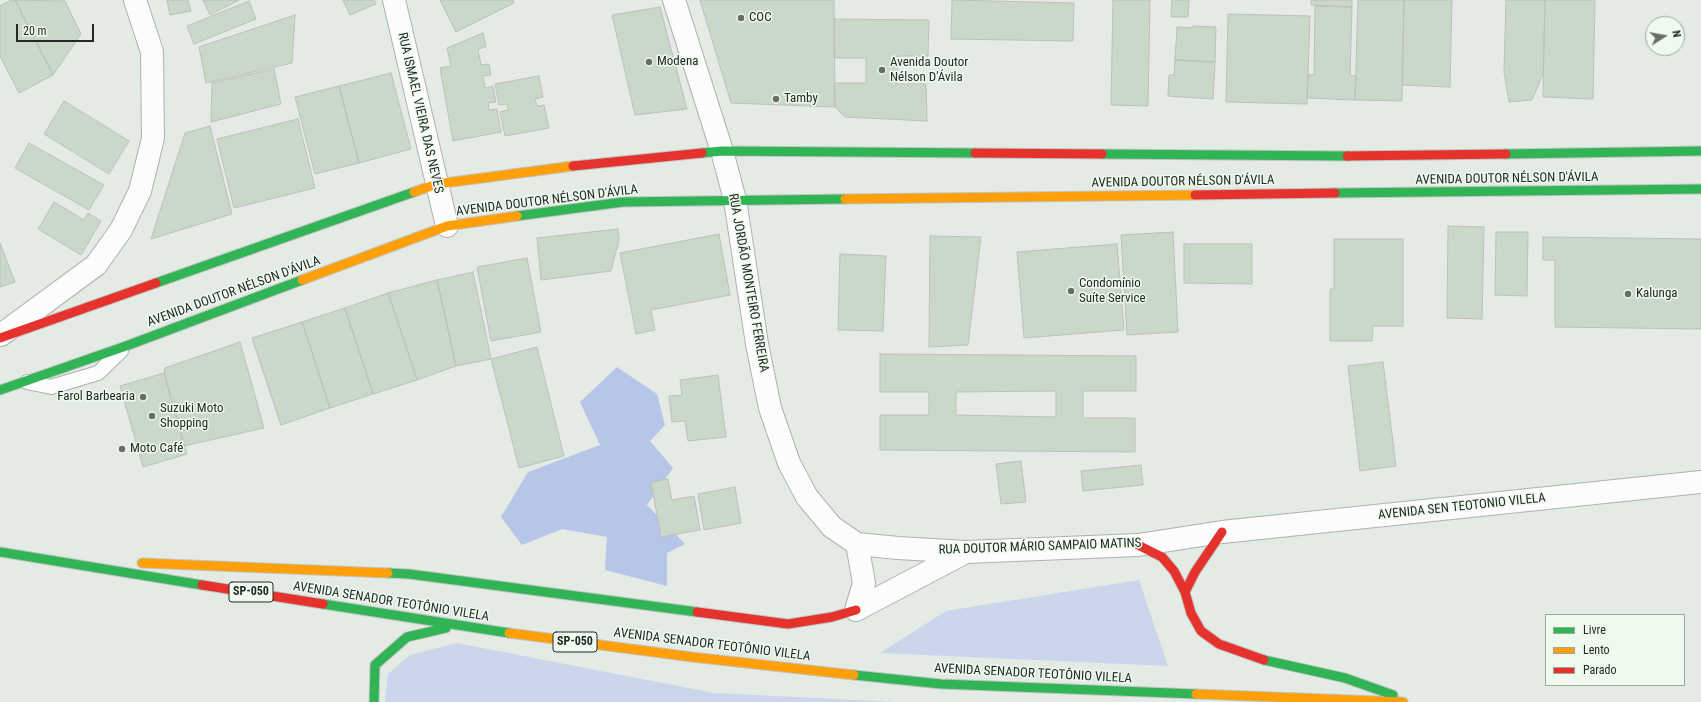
<!DOCTYPE html>
<meta charset="utf-8">
<style>
body{margin:0}
#map{position:relative;width:1701px;height:702px;overflow:hidden;background:#e4eae4;font-family:"Roboto Condensed",sans-serif}
canvas{display:block}
.legend{position:absolute;left:1545px;top:614px;width:140px;height:72px;box-sizing:border-box;background:#effaee;border:1px solid #9ea69e;margin:0;padding:5px 7px;list-style:none;font-size:12px;color:#252925}
.legend li{display:flex;align-items:center;gap:8px;height:20px}
.legend b{width:20px;border:1px solid #9ea69e}
.north{position:absolute;left:1645px;top:16px;width:40px;height:40px;box-sizing:border-box;background:#effaee;border:1px solid #9ea69e;border-radius:50%;rotate:79deg;font-size:11px;font-weight:700;line-height:16px;text-align:center;color:#252925}
.north::after{content:'';display:block;margin:auto;width:14px;height:18px;background:#686d68;clip-path:polygon(50% 0,100% 100%,50% 72%,0 100%)}
.scale{position:absolute;left:16px;top:24px;width:78px;height:18px;box-sizing:border-box;border:2px solid #252925;border-top:0;padding-left:5px;font-size:12px;line-height:14px;white-space:nowrap;color:#252925;-webkit-text-stroke:3px #effaee;paint-order:stroke}
</style>
<div id="map">
<canvas width="1701" height="702"></canvas>
<ul class="legend">
<li><b style="height:5px;background:#30b455"></b>Livre</li>
<li><b style="height:5px;background:#ff9f0a"></b>Lento</li>
<li><b style="height:5px;background:#e5322d"></b>Parado</li>
</ul>
<div class="north">N</div>
<div class="scale">20 m</div>
</div>
<script>
const ctx = document.querySelector('canvas').getContext('2d');
ctx.lineJoin = 'round';
function fillPath(path, color) { ctx.fillStyle = color; ctx.fill(path, 'evenodd'); }
const shape = rows => new Path2D(rows.map(r => 'M' + r).join(''));
function strokePath(path, color, width, dash) { ctx.strokeStyle = color; ctx.lineWidth = width; ctx.lineCap = dash ? 'butt' : 'round'; ctx.setLineDash(dash || []); ctx.stroke(path); }
function drawText(font, color, halo, rows, align = 'center') {
  ctx.font = font + ' "Roboto Condensed",sans-serif'; ctx.lineWidth = 3; ctx.setLineDash([]); ctx.textBaseline = 'middle'; ctx.strokeStyle = halo; ctx.fillStyle = color; for (const [text, x, y, turn = 0] of rows) {
    ctx.save(); ctx.translate(x, y); ctx.rotate((+turn || 0) * Math.PI / 180); ctx.textAlign = isNaN(turn) ? turn : align; if (halo) ctx.strokeText(text, 0, 0); ctx.fillText(text, 0, 0); ctx.restore();
  }
}
const green = shape([
 [1139,580,1168,666,880,653,946,611],
 [457,643,714,693,895,702,385,702,388,674,410,655]
]);
const forest = shape([
 [617,367,657,394,665,425,650,441,673,468,647,505,685,544,667,553,667,586,605,570,607,537,562,529,522,545,501,517,528,472,600,445,580,402]
]);
const building = shape([
 [11,0,15,0,53,75,19,93,0,56,0,6,11,0],
 [15,0,65,1,81,34,53,75,15,0],
 [167,0,188,0,191,11,170,15,167,0],
 [203,0,239,0,210,15,203,0],
 [343,0,374,0,376,4,350,15,343,0],
 [440,0,513,0,514,3,456,32,440,0],
 [700,0,834,0,835,107,731,103,700,0],
 [952,0,1074,3,1073,41,951,39,952,0],
 [1113,0,1150,0,1148,106,1111,105,1113,0],
 [1172,0,1189,0,1188,17,1171,17,1172,0],
 [1311,0,1352,0,1352,7,1311,5,1311,0],
 [1358,0,1404,0,1402,101,1355,100,1358,0],
 [1404,0,1452,0,1450,87,1402,85,1404,0],
 [1506,0,1545,0,1543,74,1532,100,1509,102,1504,72,1506,0],
 [1545,0,1595,0,1593,99,1543,97,1545,0],
 [249,1,256,19,194,44,187,26,249,1],
 [1315,6,1352,7,1350,75,1356,76,1355,100,1307,98,1308,75,1314,75,1315,6],
 [660,7,687,109,635,115,612,15,660,7],
 [1228,14,1310,16,1307,104,1226,102,1228,14],
 [295,15,292,63,206,83,199,47,295,15],
 [834,19,929,20,928,56,898,56,897,84,926,84,927,121,845,117,835,107,834,83,866,83,866,58,834,58,834,19],
 [1193,26,1216,27,1215,62,1175,60,1177,27,1192,28,1193,26],
 [483,33,486,47,478,49,481,65,489,64,491,75,483,76,485,88,493,86,496,102,488,103,489,110,497,109,501,132,453,141,440,68,451,66,447,48,483,33],
 [1175,60,1215,62,1213,99,1168,96,1169,75,1174,75,1175,60],
 [274,69,281,104,211,122,212,83,274,69],
 [391,73,411,149,359,163,339,86,391,73],
 [539,76,543,97,535,99,537,106,544,105,549,128,505,136,500,112,508,110,507,104,499,105,495,84,539,76],
 [339,86,359,163,315,174,295,97,339,86],
 [64,101,129,141,109,174,44,134,64,101],
 [298,119,315,188,234,208,217,139,298,119],
 [210,126,232,214,151,239,185,133,210,126],
 [29,143,104,185,89,210,15,168,29,143],
 [54,202,84,220,88,213,101,221,81,255,38,229,54,202],
 [1448,226,1484,227,1482,319,1447,318,1448,226],
 [618,229,619,240,611,271,541,280,537,238,618,229],
 [1173,232,1178,332,1127,335,1121,235,1173,232],
 [1496,232,1528,232,1527,296,1495,295,1496,232],
 [719,234,730,295,651,310,655,330,636,334,620,253,719,234],
 [930,236,981,237,968,345,929,347,930,236],
 [1543,237,1701,239,1701,329,1555,327,1555,260,1543,260,1543,237],
 [1334,239,1403,239,1403,326,1373,326,1372,341,1330,341,1330,289,1334,289,1334,239],
 [0,243,15,282,0,287,0,243],
 [1117,244,1124,330,1024,338,1017,252,1117,244],
 [1184,244,1252,244,1252,284,1184,283,1184,244],
 [840,254,886,256,883,331,838,330,840,254],
 [527,258,541,332,491,341,477,267,527,258],
 [473,272,491,359,456,366,437,280,473,272],
 [437,280,456,366,417,380,388,293,437,280],
 [388,293,417,380,373,394,345,308,388,293],
 [345,308,373,394,330,408,302,322,345,308],
 [302,322,330,408,281,425,252,338,302,322],
 [240,342,264,428,184,446,164,373,165,368,240,342],
 [537,347,564,456,519,468,491,359,537,347],
 [880,354,1136,356,1136,391,1083,391,1083,418,1135,418,1135,452,880,450,880,415,929,415,929,392,880,392,880,354],
 [1056,391,1056,417,956,415,956,392,1056,391],
 [1383,362,1396,466,1360,471,1348,366,1383,362],
 [164,373,187,454,143,467,120,386,164,373],
 [718,375,726,437,688,441,685,421,672,422,669,396,682,395,680,380,718,375],
 [1021,461,1026,502,1001,504,996,464,1021,461],
 [1141,465,1143,485,1083,491,1081,471,1141,465],
 [668,479,672,500,694,496,700,530,661,537,651,482,668,479],
 [735,487,741,523,704,530,698,494,735,487]
]);
const lane = shape([
 [27,382,51,387,98,373,121,351]
]);
const street = shape([
 [394,0,447,226],
 [674,0,722,151,735,200,757,344,770,408,789,463,807,497,832,527,857,544,898,548,966,552,1138,545,1222,532,1701,482],
 [1,335,96,265,121,230,140,191,153,138,152,52,135,0],
 [856,610,966,552],
 [856,610,864,583,857,544]
]);
const fast = shape([
 [702,153,722,151,975,153],
 [1102,154,1347,156],
 [1506,154,1701,151],
 [1335,193,1701,189],
 [517,216,623,202,845,199],
 [156,283,414,192],
 [0,390,126,346,302,280],
 [0,552,202,585],
 [388,573,409,574,697,612],
 [323,604,509,633],
 [1264,660,1345,678,1393,695],
 [854,675,941,684,1196,694],
 [374,702,375,665,407,637,446,628]
]);
const slow = shape([
 [414,192,437,184,573,166],
 [845,199,1195,195],
 [302,280,447,226,517,216],
 [142,563,388,573],
 [509,633,692,657,854,675],
 [1196,694,1403,702]
]);
const jam = shape([
 [975,153,1102,154],
 [1347,156,1506,154],
 [573,166,702,153],
 [1195,195,1335,193],
 [0,338,156,283],
 [1222,532,1195,572,1185,592,1191,613,1201,631,1219,644,1264,660],
 [1138,545,1162,557,1174,571,1185,592],
 [202,585,323,604],
 [697,612,788,624,832,617,856,610]
]);
const markers = [
 [741,18,4,"#686d68"],
 [649,62,4,"#686d68"],
 [882,70,4,"#686d68"],
 [776,99,4,"#686d68"],
 [1071,291,4,"#686d68"],
 [1628,294,4,"#686d68"],
 [143,397,4,"#686d68"],
 [152,416,4,"#686d68"],
 [122,449,4,"#686d68"]
];
const shields = [
 [251,592,44],
 [575,642,44]
];
const shieldNames = [
 ["SP-050",251,592],
 ["SP-050",575,642]
];
const poiNames = [
 ["COC",749,18],
 ["Modena",657,62],
 ["Avenida Doutor",890,63],
 ["Nélson D'Ávila",890,78],
 ["Tamby",784,99],
 ["Condomínio",1079,284],
 ["Suíte Service",1079,299],
 ["Kalunga",1636,294],
 ["Farol Barbearia",135,397,"right"],
 ["Suzuki Moto",160,409],
 ["Shopping",160,424],
 ["Moto Café",130,449]
];
const streetNames = [
 ["RUA ISMAEL VIEIRA DAS NEVES",420,113,77],
 ["AVENIDA DOUTOR NÉLSON D'ÁVILA",1507,179,-1],
 ["AVENIDA DOUTOR NÉLSON D'ÁVILA",1183,182,-1],
 ["AVENIDA DOUTOR NÉLSON D'ÁVILA",547,201,-7],
 ["RUA JORDÃO MONTEIRO FERREIRA",748,283,80],
 ["AVENIDA DOUTOR NÉLSON D'ÁVILA",234,292,-20],
 ["AVENIDA SEN TEOTONIO VILELA",1462,507,-6],
 ["RUA DOUTOR MÁRIO SAMPAIO MATINS",1040,547,-2],
 ["AVENIDA SENADOR TEOTÔNIO VILELA",391,602,9],
 ["AVENIDA SENADOR TEOTÔNIO VILELA",712,645,7],
 ["AVENIDA SENADOR TEOTÔNIO VILELA",1033,674,3]
];
fillPath(green, '#cbd6ec');
fillPath(forest, '#b7c5e8');
fillPath(building, '#c9d8c9');
strokePath(building, '#bcc0bc', 1);
strokePath(lane, '#aeb2ae', 16);
strokePath(street, '#aeb2ae', 24);
strokePath(fast, '#c2c5c2', 11);
strokePath(slow, '#c2c5c2', 11);
strokePath(jam, '#c2c5c2', 11);
strokePath(lane, '#fbfcfb', 14);
strokePath(street, '#fbfcfb', 22);
strokePath(fast, '#30b455', 9);
strokePath(slow, '#ff9f0a', 9);
strokePath(jam, '#e5322d', 9);
for (const [x, y, r, color] of markers) { const dot = new Path2D(); dot.arc(x, y, r, 0, 2 * Math.PI); ctx.fillStyle = color; ctx.fill(dot); strokePath(dot, '#effaee', 1.5); }
for (const [x, y, w] of shields) { const box = new Path2D(); box.roundRect(x - w / 2, y - 10, w, 20, 3); ctx.fillStyle = '#effaee'; ctx.fill(box); strokePath(box, '#252925', 1); }
drawText('bold 12px', '#252925', null, shieldNames);
drawText('13px', '#252925', '#effaee', poiNames, 'left');
drawText('13px', '#252925', '#effaee', streetNames);
</script>
